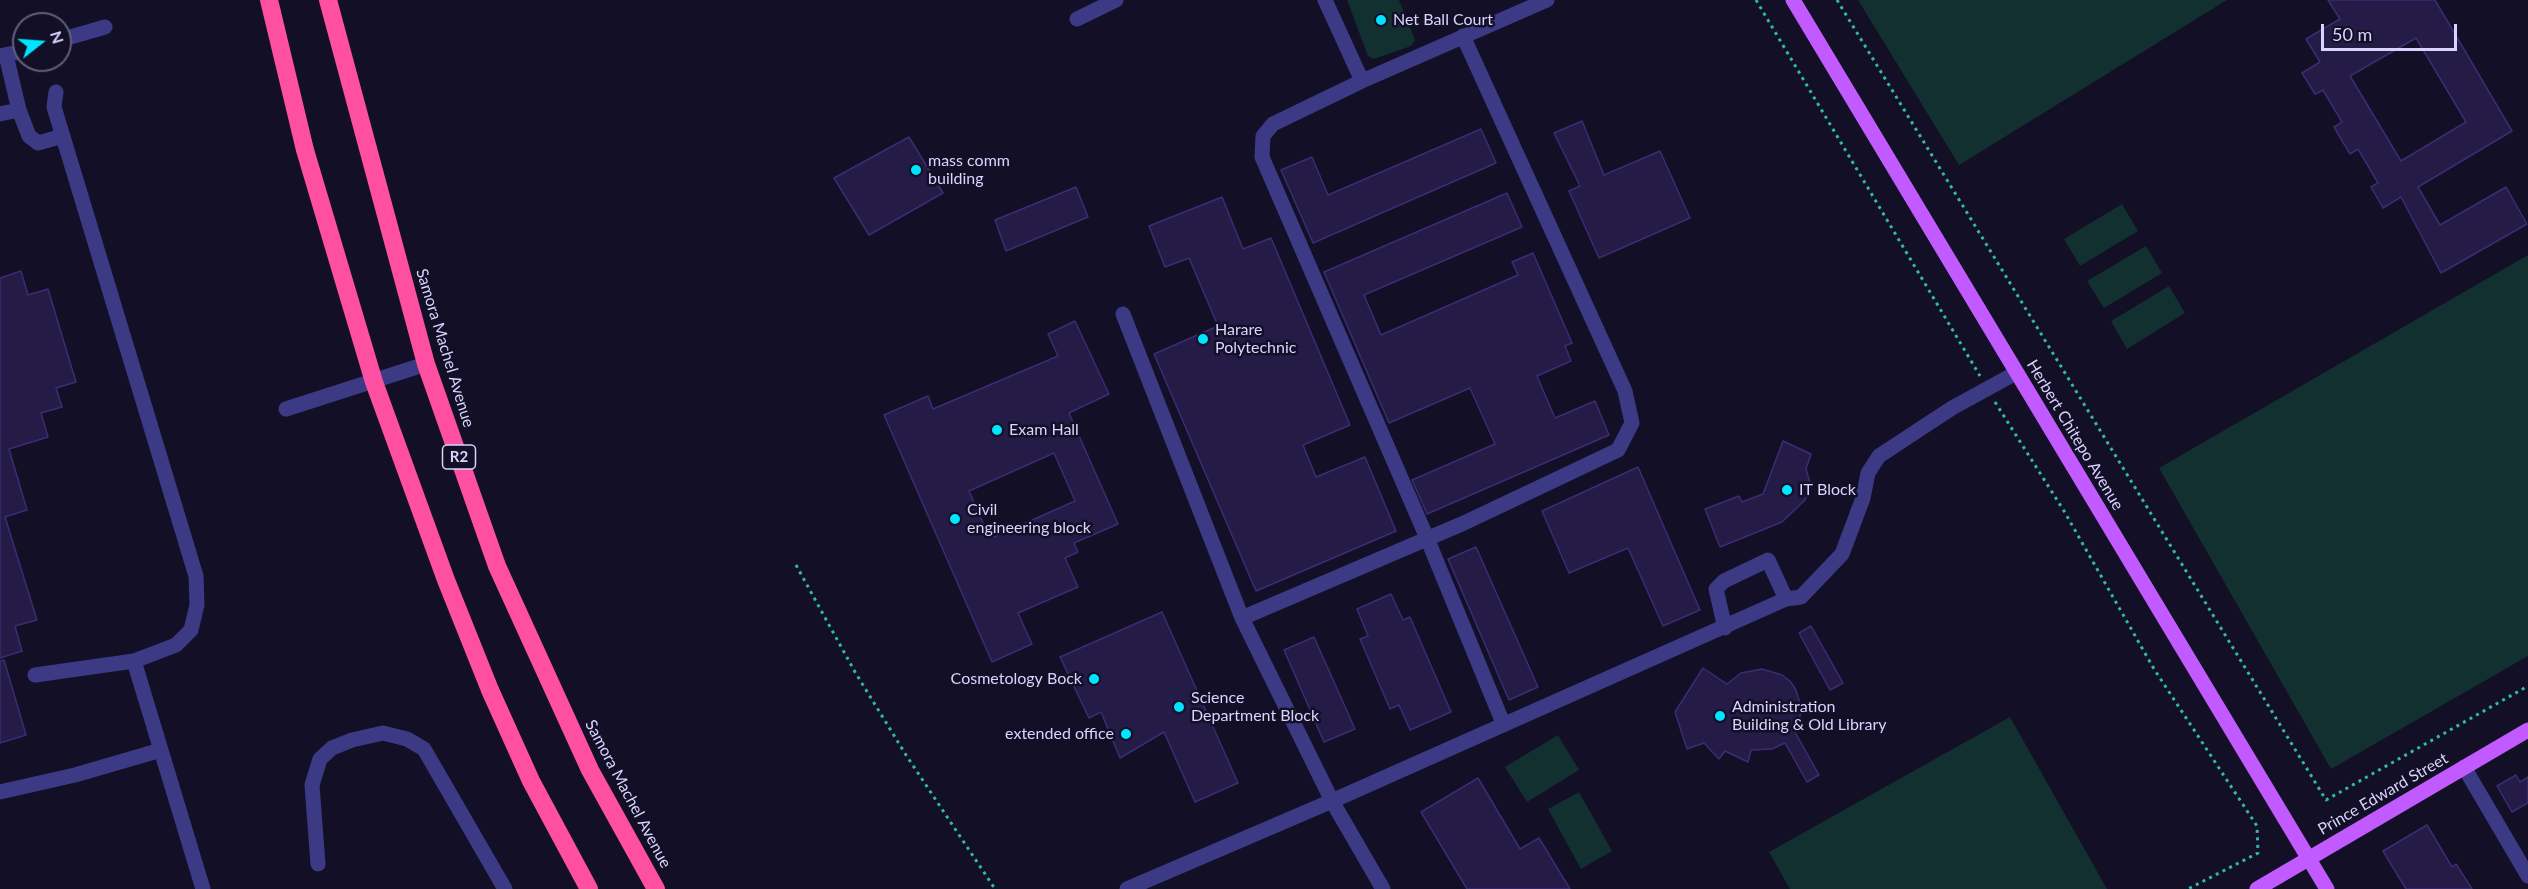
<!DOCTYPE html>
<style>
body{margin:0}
#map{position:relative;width:2528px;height:889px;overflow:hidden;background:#130f26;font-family:Lato,sans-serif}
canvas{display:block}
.north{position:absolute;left:12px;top:12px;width:60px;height:60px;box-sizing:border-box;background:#130f26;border:2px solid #625e7d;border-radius:50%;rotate:73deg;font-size:16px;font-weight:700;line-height:24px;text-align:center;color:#d9d4ff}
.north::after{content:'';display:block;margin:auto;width:21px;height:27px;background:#00e5ff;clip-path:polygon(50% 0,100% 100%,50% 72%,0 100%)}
.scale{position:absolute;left:2321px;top:24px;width:136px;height:27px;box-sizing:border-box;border:3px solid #d9d4ff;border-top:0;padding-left:8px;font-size:18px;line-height:21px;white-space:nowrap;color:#d9d4ff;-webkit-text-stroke:4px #130f26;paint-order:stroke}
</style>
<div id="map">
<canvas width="2528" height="889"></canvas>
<div class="north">N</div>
<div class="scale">50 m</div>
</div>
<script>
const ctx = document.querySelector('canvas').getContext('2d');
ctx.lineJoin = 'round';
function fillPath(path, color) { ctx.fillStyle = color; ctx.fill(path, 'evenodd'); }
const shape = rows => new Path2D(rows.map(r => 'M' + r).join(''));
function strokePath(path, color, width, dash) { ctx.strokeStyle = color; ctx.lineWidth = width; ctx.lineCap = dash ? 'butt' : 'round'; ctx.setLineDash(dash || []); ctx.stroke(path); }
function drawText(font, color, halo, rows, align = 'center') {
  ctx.font = font + ' Lato,sans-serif'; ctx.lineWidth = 5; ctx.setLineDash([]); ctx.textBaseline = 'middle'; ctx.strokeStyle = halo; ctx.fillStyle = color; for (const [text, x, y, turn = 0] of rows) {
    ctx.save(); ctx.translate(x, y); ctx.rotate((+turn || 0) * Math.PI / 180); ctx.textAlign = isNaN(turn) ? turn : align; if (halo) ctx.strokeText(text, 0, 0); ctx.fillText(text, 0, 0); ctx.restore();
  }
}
const green = shape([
 [1347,0,1399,0,1415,40,1411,46,1374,59,1368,56],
 [1858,0,2227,0,1959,165],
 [2122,204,2138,231,2080,266,2064,239],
 [2146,246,2162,273,2104,308,2087,281],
 [2528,255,2528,656,2331,769,2159,468],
 [2169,286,2185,313,2127,349,2111,321],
 [2010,717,2107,889,1790,889,1769,852],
 [1558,735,1579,770,1527,802,1505,767],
 [1579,792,1612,851,1581,869,1548,809]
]);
const building = shape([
 [2328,0,2435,0,2512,131,2418,187,2440,225,2506,187,2527,224,2441,273,2401,197,2383,208,2371,187,2378,183,2358,149,2350,154,2334,127,2342,122,2323,90,2315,94,2302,73,2320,62,2306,39,2340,19,2328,0],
 [2416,38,2466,122,2401,161,2350,76,2416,38],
 [1582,121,1604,175,1660,151,1690,218,1599,258,1569,191,1580,186,1554,133,1582,121],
 [1481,129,1496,163,1313,243,1281,170,1312,157,1328,195,1481,129],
 [909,137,943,193,869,235,834,178,909,137],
 [1076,187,1088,217,1006,251,995,220,1076,187],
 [1507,193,1522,227,1364,295,1381,335,1518,275,1512,262,1533,253,1572,343,1565,346,1571,361,1537,376,1555,418,1595,401,1609,435,1427,514,1412,480,1495,444,1470,388,1389,423,1324,272,1507,193],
 [1222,197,1243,249,1271,238,1350,425,1303,445,1316,477,1365,457,1396,531,1256,591,1154,354,1218,326,1189,258,1165,267,1149,226,1222,197],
 [21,271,28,295,48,289,76,382,56,388,62,407,41,413,48,437,9,449,27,510,5,517,37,620,15,626,22,651,0,658,0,278,21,271],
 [1075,321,1109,394,1069,413,1118,524,1074,543,1078,552,1065,558,1078,587,1018,613,1032,644,992,662,884,415,928,396,933,409,1058,356,1048,334,1075,321],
 [1054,453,1075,501,994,537,991,530,987,532,969,491,1054,453],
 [1783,441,1811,454,1806,469,1811,486,1805,500,1782,522,1720,547,1705,509,1739,496,1742,502,1763,494,1783,441],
 [1638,467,1700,610,1663,626,1628,548,1569,573,1542,511,1638,467],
 [1476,547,1538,687,1509,700,1448,559,1476,547],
 [1391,594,1403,620,1410,617,1451,712,1410,730,1399,705,1390,709,1360,639,1368,636,1357,609,1391,594],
 [1162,612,1238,783,1195,802,1164,732,1120,758,1101,712,1089,718,1060,657,1162,612],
 [1811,626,1843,683,1830,690,1799,633,1811,626],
 [1314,637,1355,729,1324,742,1284,650,1314,637],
 [4,660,26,735,0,743,0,661,4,660],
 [1703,668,1727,684,1741,673,1762,669,1782,675,1790,681,1796,690,1802,710,1795,732,1819,775,1807,782,1785,743,1772,749,1751,750,1748,762,1725,751,1719,759,1704,743,1687,749,1675,712,1703,668],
 [2516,775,2520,782,2528,777,2528,803,2512,812,2497,786,2516,775],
 [1478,778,1520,849,1539,838,1570,889,1467,889,1421,812,1478,778],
 [2427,825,2452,867,2456,864,2472,889,2406,889,2383,851,2427,825]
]);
const path = shape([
 [1756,0,1980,376],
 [1837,0,2326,800,2528,686],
 [1995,402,2064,511,2154,669,2257,826,2258,853,2188,889],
 [796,565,855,672,906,755,995,889]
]);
const minor = shape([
 [1325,0,1362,81],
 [1077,19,1116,0],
 [60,40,105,27],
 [6,55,19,110,29,136,38,143,63,136],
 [0,56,24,51],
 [0,114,19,110],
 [1123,314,1242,618,1332,801,1383,889],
 [286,409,426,364],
 [1242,618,1464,523,1618,450,1632,423,1625,391,1463,36],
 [1725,628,1716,589,1724,581,1768,560,1786,599],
 [134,661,203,889],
 [35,675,134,661,176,645,191,630,197,605,196,576,54,107,56,92],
 [1503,723,1427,538,1262,157,1263,136,1273,124,1362,81,1547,0],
 [2464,767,2528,876],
 [0,792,75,775,161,750],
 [318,864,312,785,320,759,332,748,352,740,383,733,407,739,424,749,505,889],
 [1127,889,1332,801,1786,599,1801,597,1842,554,1863,498,1868,473,1879,456,1952,408,2016,373]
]);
const major = shape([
 [1793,0,2327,889],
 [2257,889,2528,730]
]);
const highway = shape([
 [269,0,305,150,374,382,446,580,490,690,531,781,589,889],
 [328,0,426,364,497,566,590,770,656,889]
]);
const markers = [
 [1381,20,6,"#00e5ff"],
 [916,170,6,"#00e5ff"],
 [1203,339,6,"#00e5ff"],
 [997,430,6,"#00e5ff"],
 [1787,490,6,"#00e5ff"],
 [955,519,6,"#00e5ff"],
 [1094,679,6,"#00e5ff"],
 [1179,707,6,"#00e5ff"],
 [1720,716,6,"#00e5ff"],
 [1126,734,6,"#00e5ff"]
];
const shields = [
 [459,457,33]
];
const shieldNames = [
 ["R2",459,457]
];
const poiNames = [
 ["Net Ball Court",1393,20],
 ["mass comm",928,161],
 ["building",928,179],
 ["Harare",1215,330],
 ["Polytechnic",1215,348],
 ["Exam Hall",1009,430],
 ["IT Block",1799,490],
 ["Civil",967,510],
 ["engineering block",967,528],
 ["Cosmetology Bock",1082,679,"right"],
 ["Science",1191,698],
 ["Department Block",1191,716],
 ["Administration",1732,707],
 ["Building & Old Library",1732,725],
 ["extended office",1114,734,"right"]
];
const streetNames = [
 ["Samora Machel Avenue",445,348,73],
 ["Herbert Chitepo Avenue",2075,435,59],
 ["Samora Machel Avenue",628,794,62],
 ["Prince Edward Street",2383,794,-30]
];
fillPath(green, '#12302f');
fillPath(building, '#241b47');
strokePath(building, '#3b2d73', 1.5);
strokePath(path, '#2fb8b0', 3, [3, 4.5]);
strokePath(minor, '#3d3a85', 15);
strokePath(major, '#c25bff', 15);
strokePath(highway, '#ff4fa3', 18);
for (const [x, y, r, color] of markers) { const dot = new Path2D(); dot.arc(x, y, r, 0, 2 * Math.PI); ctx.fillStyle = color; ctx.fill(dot); strokePath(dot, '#130f26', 2); }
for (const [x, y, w] of shields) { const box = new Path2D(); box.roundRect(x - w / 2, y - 12, w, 24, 4.5); ctx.fillStyle = '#130f26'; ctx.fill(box); strokePath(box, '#d9d4ff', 1.5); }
drawText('bold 15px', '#d9d4ff', null, shieldNames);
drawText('16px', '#d9d4ff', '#130f26', poiNames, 'left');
drawText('16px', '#d9d4ff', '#130f26', streetNames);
</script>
